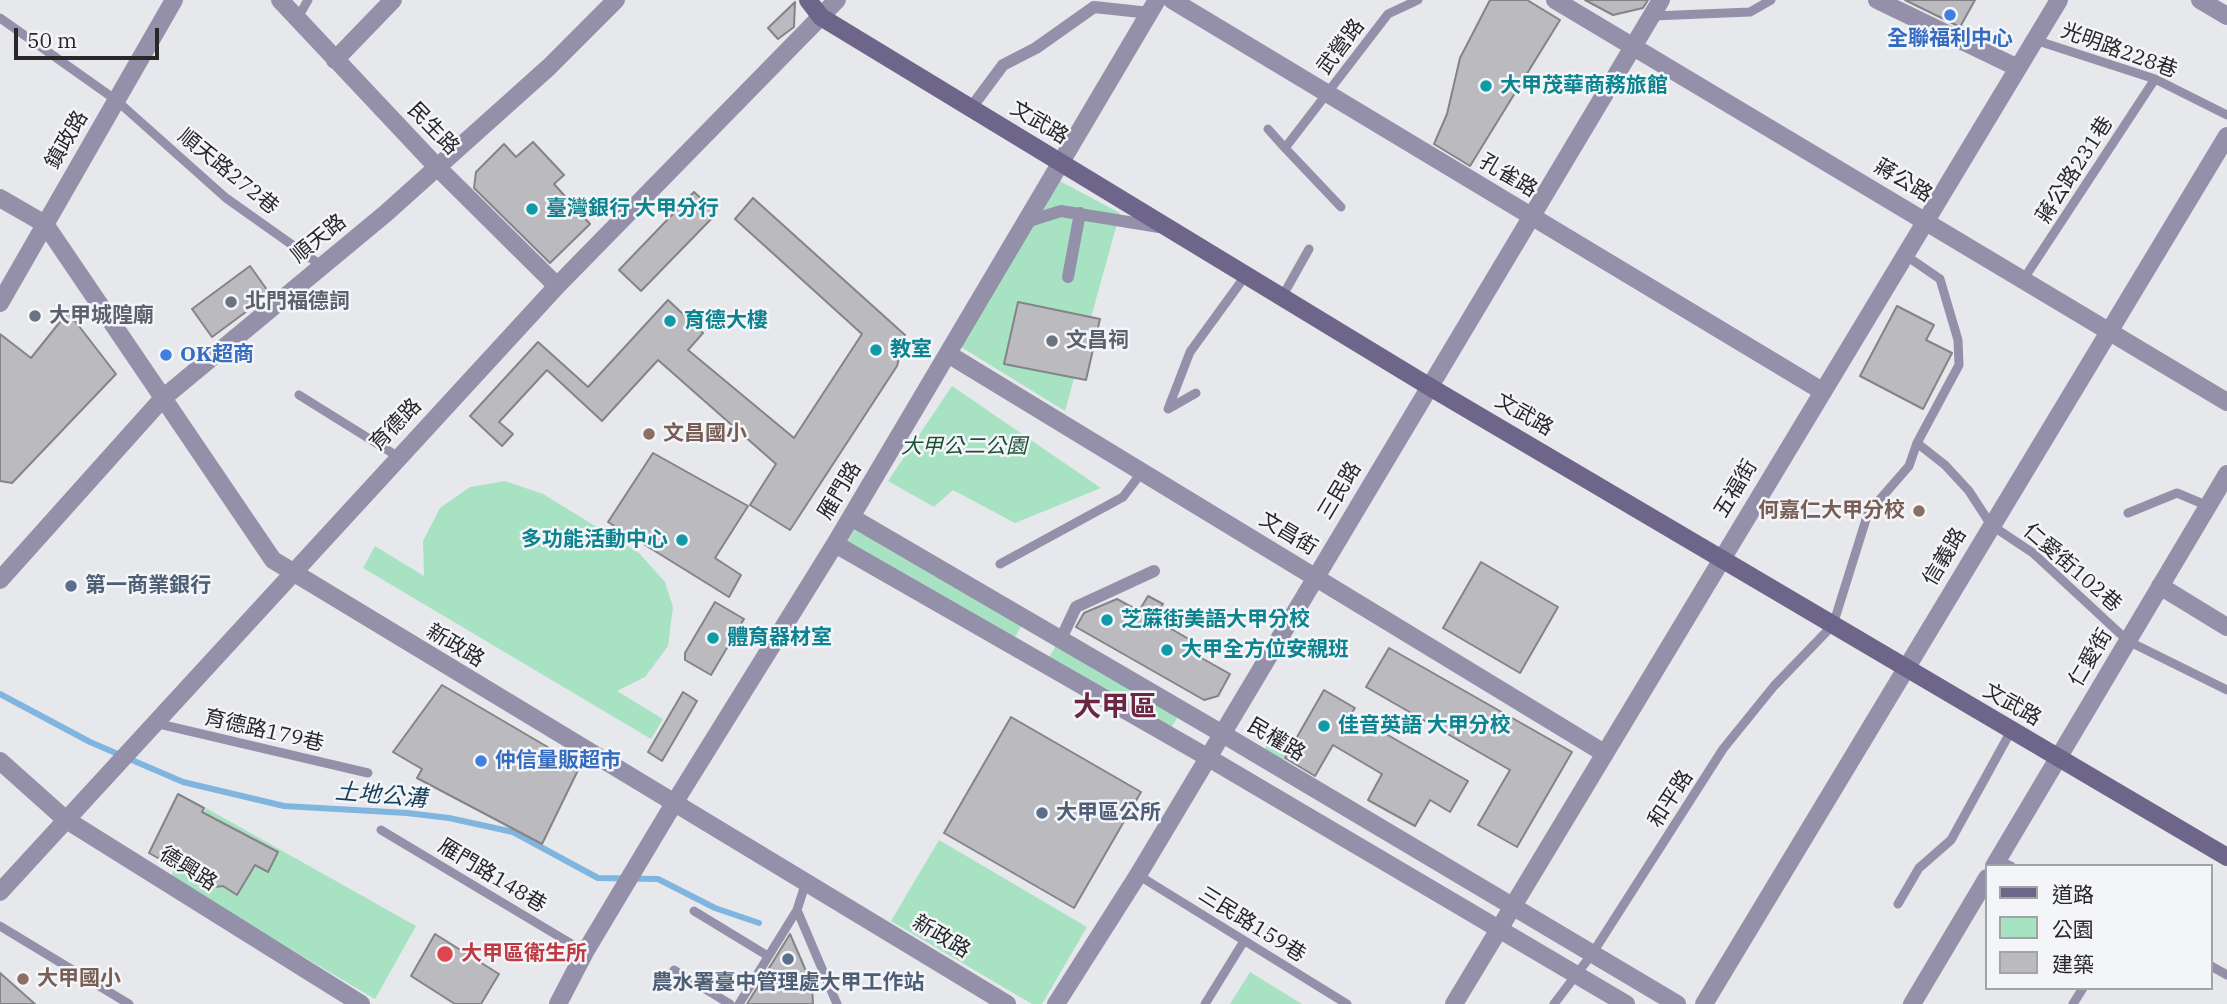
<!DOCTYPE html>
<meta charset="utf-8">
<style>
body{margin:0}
#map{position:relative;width:2227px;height:1004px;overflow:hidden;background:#e7e8ec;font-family:"IBM Plex Serif","Noto Sans TC",serif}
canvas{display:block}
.legend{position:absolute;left:1985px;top:864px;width:228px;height:126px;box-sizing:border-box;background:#f4f5f9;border:2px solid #a2a3a6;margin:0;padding:9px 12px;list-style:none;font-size:21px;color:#28282a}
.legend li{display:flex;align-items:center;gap:14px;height:35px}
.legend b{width:35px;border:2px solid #a2a3a6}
.scale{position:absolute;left:14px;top:28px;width:145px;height:32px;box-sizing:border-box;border:4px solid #28282a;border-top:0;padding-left:9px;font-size:21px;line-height:24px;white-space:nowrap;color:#28282a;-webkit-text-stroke:5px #f4f5f9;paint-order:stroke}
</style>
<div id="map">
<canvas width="2227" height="1004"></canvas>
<ul class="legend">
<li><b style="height:9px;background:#6d668a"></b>道路</li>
<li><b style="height:19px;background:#a7e3c2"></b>公園</li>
<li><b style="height:19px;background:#bbbbbf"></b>建築</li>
</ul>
<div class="scale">50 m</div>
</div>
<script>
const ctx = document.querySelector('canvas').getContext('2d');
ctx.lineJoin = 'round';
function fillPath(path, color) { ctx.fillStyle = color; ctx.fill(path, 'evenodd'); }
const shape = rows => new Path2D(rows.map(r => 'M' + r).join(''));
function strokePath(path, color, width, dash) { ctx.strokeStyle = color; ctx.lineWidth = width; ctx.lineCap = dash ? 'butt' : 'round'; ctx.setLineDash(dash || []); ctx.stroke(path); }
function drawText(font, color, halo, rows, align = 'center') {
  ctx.font = font + ' "IBM Plex Serif","Noto Sans TC",serif'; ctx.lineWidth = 5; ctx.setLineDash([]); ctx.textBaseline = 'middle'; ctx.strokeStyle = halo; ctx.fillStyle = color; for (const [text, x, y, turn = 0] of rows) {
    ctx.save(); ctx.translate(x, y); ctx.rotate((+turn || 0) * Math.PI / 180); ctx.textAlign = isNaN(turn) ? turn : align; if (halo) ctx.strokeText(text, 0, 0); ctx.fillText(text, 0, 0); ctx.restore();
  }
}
const green = shape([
 [1054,178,1120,213,1065,411,956,344],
 [952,386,1101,488,1015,523,953,490,934,507,888,481],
 [505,481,543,494,639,553,665,582,673,607,668,646,645,677,617,691,663,719,651,739,363,568,375,546,424,576,423,541,440,508,470,487],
 [855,528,1022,625,1012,642,846,545],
 [1057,644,1179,715,1169,731,1047,661],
 [1274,733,1293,744,1282,763,1263,752],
 [206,808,416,926,375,999,170,878],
 [939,840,1087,927,1042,1004,1032,1004,891,921],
 [1250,972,1302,1004,1230,1004]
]);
const stream = shape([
 [0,694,90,742,183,782,284,806,407,813,449,818,513,832,598,878,658,879,715,908,759,923]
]);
const building = shape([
 [1490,0,1527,0,1560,20,1470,166,1434,144,1447,114,1460,58,1490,0],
 [1585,0,1648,0,1643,8,1613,15,1585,0],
 [1905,0,1975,0,1960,27,1905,0],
 [795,2,794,27,778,39,768,28,795,2],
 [533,142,564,175,554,184,590,224,550,263,474,188,476,172,504,144,516,157,533,142],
 [694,192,717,213,641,291,619,270,694,192],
 [753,198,905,335,897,366,790,530,750,505,776,464,658,360,602,421,547,370,499,422,513,434,502,446,470,416,538,342,588,387,668,300,703,333,688,350,794,438,862,334,735,219,753,198],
 [250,266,270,294,212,337,192,309,250,266],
 [1018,302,1100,319,1086,380,1004,364,1018,302],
 [1897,306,1934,325,1926,340,1952,353,1923,409,1860,376,1897,306],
 [68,312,116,374,12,483,0,481,0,334,31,358,68,312],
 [653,453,748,506,715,558,741,575,729,597,608,522,653,453],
 [1481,562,1558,607,1520,673,1443,628,1481,562],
 [1148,596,1163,604,1154,619,1201,646,1196,655,1230,674,1218,696,1204,700,1076,627,1084,613,1117,599,1139,611,1148,596],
 [715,602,744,619,711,675,685,660,685,653,715,602],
 [1389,648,1572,752,1517,847,1478,825,1510,770,1366,687,1389,648],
 [442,685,580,766,542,844,417,778,422,769,393,752,442,685],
 [1324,690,1355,708,1351,714,1468,781,1450,812,1430,800,1415,826,1368,800,1382,774,1333,745,1315,776,1285,758,1324,690],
 [683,692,697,701,662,761,648,752,683,692],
 [1011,717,1141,792,1074,908,944,833,1011,717],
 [178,794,204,808,202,812,278,852,268,872,255,865,237,895,223,886,214,887,177,861,174,867,149,853,178,794],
 [435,934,499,974,481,1004,455,1004,411,976,435,934],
 [790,934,812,985,813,1004,747,1004,790,934],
 [0,973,35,1004,0,1004,0,973]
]);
const service = shape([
 [1653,16,1750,12,1771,0],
 [0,18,116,100,226,198,322,266],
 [297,19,308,0],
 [2035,40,2155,79,2227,115],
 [1268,129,1285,148],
 [1341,207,1285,148,1388,14,1418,0],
 [2023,280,2155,79],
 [1282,297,1309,249],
 [1196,393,1168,409,1190,352,1246,275],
 [299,395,397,456],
 [1917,443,1945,465,1969,491,1991,525,2033,553,2128,641,2227,690],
 [2128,513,2177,493,2208,506],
 [1000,564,1123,497,1142,472],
 [155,723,368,773],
 [381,830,585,952],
 [1998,860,2011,866],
 [1138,875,1347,1004],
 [806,882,797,910,837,1004],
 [1898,904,1919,868,1951,840,2011,731],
 [694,911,768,956],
 [0,926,129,1004],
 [2211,966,2227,975],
 [674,970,730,1004],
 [739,1004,797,910],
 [1205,1004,1244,941],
 [1554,1004,1592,954,1723,749,1774,686,1833,625,1868,513,1909,466,1917,443,1959,365,1958,340,1940,279,1905,255],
 [2073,1004,2083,988]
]);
const pedestrian = shape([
 [971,108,1003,65,1036,48,1094,7,1150,13],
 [1026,222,1061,211,1159,227],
 [1068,277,1080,213],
 [1061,639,1076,607,1154,571]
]);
const minor = shape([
 [280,0,438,168,557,286],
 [1172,0,1822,391],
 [1555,0,2227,402],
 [1877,0,2018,68],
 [2200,0,2227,16],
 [335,60,393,0],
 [0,198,45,224,273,560,1007,1004],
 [0,303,174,0],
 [948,354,1604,753],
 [851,517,1221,733],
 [835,544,1207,757],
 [2160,586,2227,627],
 [0,761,65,819,361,1004],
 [1994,866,2227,474],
 [0,892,557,286,837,0],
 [558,1004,585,952,673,805,835,544,1157,0],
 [1056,1004,1138,875,1661,0],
 [1454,1004,2059,0],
 [1912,1004,1987,878]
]);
const tertiary = shape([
 [0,580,163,398,385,214,549,67,616,0],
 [1221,733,1677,1004],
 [1207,757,1626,1004],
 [1704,1004,2227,136]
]);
const secondary = shape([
 [808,0,821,17,1430,387,2227,857]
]);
const markers = [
 [1950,15,7,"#3f7fe0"],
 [1486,86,7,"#0f9aa8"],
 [532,209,7,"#0f9aa8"],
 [231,302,7,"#6b7280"],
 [35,316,7,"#6b7280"],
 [670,321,7,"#0f9aa8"],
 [1052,341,7,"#6b7280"],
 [876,350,7,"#0f9aa8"],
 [166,355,7,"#3f7fe0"],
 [649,434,7,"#8d6e63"],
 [1919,511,7,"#8d6e63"],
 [682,540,7,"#0f9aa8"],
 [71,586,7,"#5c6f8a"],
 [1107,620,7,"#0f9aa8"],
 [713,638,7,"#0f9aa8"],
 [1167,650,7,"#0f9aa8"],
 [1324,726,7,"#0f9aa8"],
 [481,761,7,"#3f7fe0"],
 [1042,813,7,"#5c6f8a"],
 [445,954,9,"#e0444e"],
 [788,959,7,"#5c6f8a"],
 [23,979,7,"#8d6e63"]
];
const shopNames = [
 ["全聯福利中心",1950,39,"center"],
 ["OK超商",180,355],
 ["仲信量販超市",495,761]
];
const streetNames = [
 ["武營路",1341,47,-53],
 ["光明路228巷",2119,51,20],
 ["文武路",1039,123,31],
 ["民生路",433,129,46],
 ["鎮政路",67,140,-60],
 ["蔣公路231巷",2075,170,-57],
 ["順天路272巷",228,172,39],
 ["孔雀路",1508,176,31],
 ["蔣公路",1903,181,31],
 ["順天路",319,239,-39],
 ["文武路",1524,415,30],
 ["育德路",396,425,-46],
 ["五福街",1736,489,-59],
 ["雁門路",840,491,-59],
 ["三民路",1340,491,-59],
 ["文昌街",1288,534,31],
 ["信義路",1945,557,-59],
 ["仁愛街102巷",2072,568,41],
 ["新政路",455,646,31],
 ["仁愛街",2091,658,-59],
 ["文武路",2012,705,30],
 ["育德路179巷",264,731,13],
 ["民權路",1276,740,31],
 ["和平路",1671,799,-57],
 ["德興路",188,869,32],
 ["雁門路148巷",492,876,31],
 ["三民路159巷",1252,925,32],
 ["新政路",941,937,31]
];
const cultureNames = [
 ["大甲茂華商務旅館",1500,86],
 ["臺灣銀行 大甲分行",546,209],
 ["育德大樓",684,321],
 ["教室",890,350],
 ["多功能活動中心",668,540,"right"],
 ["芝蔴街美語大甲分校",1121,620],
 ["體育器材室",727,638],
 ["大甲全方位安親班",1181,650],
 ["佳音英語 大甲分校",1338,726]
];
const worshipNames = [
 ["北門福德詞",245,302],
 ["大甲城隍廟",49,316],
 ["文昌祠",1066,341]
];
const educationNames = [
 ["文昌國小",663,434],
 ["何嘉仁大甲分校",1905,511,"right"],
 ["大甲國小",37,979]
];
const parkNames = [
 ["大甲公二公園",964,447]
];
const serviceNames = [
 ["第一商業銀行",85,586],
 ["大甲區公所",1056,813],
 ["農水署臺中管理處大甲工作站",788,983,"center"]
];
const healthNames = [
 ["大甲區衛生所",461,954]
];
const waterNames = [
 ["土地公溝",381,796,5]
];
const districtNames = [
 ["大甲區",1115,708]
];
fillPath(green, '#a7e3c2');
strokePath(stream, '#7fb5de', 6);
fillPath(building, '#bbbbbf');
strokePath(building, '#848488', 2);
strokePath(service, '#9490aa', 9);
strokePath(pedestrian, '#9490aa', 12);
strokePath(minor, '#9490aa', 18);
strokePath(tertiary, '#9490aa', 18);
strokePath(secondary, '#6d668a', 18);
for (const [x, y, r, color] of markers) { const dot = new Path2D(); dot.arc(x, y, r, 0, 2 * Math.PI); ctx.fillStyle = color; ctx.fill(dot); strokePath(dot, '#f4f5f9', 2.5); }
drawText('bold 21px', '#366cbe', '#f4f5f9', shopNames, 'left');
drawText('21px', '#28282a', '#f4f5f9', streetNames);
drawText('bold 21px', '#0d838f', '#f4f5f9', cultureNames, 'left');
drawText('bold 21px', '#5b616d', '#f4f5f9', worshipNames, 'left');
drawText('bold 21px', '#785e54', '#f4f5f9', educationNames, 'left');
drawText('italic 21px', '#1e5039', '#f4f5f9', parkNames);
drawText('bold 21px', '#4e5e75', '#f4f5f9', serviceNames, 'left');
drawText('bold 21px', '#be3a42', '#f4f5f9', healthNames, 'left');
drawText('italic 23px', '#163f5c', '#f4f5f9', waterNames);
drawText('bold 28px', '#6b2740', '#f4f5f9', districtNames);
</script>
